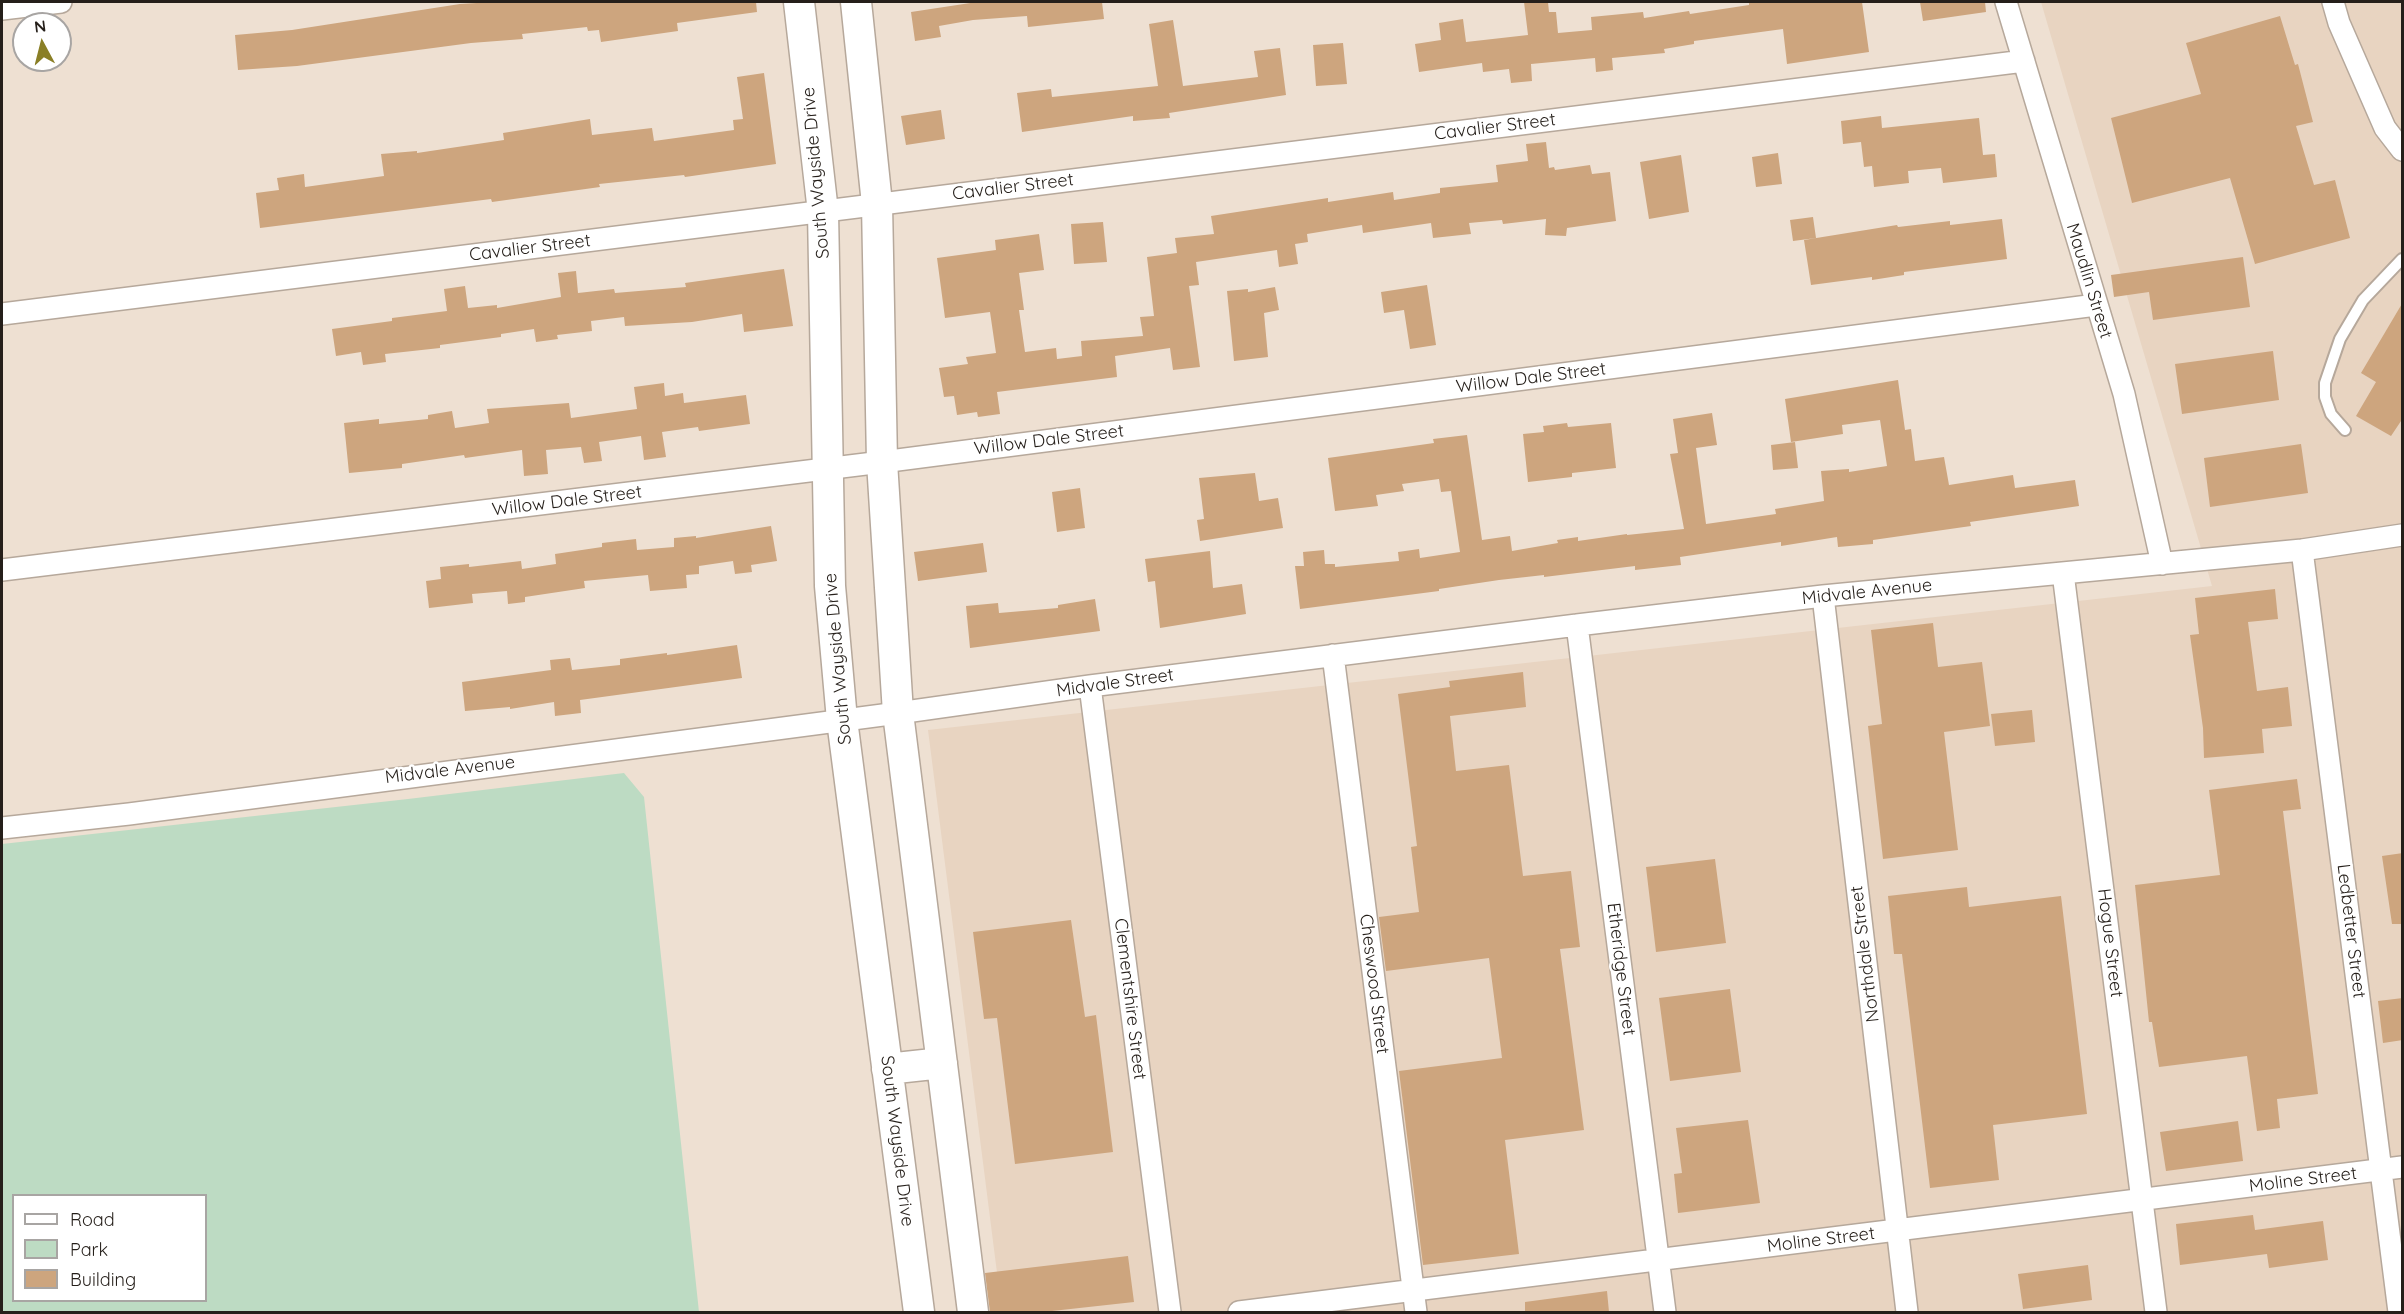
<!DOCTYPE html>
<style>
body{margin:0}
#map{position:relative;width:2404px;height:1314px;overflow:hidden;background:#eee0d2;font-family:Quicksand,sans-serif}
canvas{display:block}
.frame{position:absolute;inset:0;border:3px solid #251f1a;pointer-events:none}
.legend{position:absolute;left:12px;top:1194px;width:195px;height:108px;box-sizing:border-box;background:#fff;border:2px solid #a8a5a3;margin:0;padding:8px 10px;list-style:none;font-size:18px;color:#251f1a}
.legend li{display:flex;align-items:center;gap:12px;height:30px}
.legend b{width:30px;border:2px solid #a8a5a3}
.north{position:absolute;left:12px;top:12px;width:60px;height:60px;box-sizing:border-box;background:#fff;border:2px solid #a8a5a3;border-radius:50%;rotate:353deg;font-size:16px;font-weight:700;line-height:24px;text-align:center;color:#251f1a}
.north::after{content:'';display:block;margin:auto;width:21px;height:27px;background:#8a7f26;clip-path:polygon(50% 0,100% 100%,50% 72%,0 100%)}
</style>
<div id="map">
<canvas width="2404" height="1314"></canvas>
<div class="frame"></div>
<ul class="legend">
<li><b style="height:8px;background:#fff"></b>Road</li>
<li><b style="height:16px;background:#bddbc3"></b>Park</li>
<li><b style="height:16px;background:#cda57e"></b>Building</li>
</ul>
<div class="north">N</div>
</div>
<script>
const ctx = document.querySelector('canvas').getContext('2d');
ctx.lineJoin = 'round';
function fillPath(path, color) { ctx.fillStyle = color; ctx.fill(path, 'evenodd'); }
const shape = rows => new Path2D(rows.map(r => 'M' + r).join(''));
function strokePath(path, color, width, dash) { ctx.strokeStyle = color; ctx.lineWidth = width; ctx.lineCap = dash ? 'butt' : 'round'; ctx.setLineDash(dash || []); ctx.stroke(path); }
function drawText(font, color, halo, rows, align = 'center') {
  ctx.font = font + ' Quicksand,sans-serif'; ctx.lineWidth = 5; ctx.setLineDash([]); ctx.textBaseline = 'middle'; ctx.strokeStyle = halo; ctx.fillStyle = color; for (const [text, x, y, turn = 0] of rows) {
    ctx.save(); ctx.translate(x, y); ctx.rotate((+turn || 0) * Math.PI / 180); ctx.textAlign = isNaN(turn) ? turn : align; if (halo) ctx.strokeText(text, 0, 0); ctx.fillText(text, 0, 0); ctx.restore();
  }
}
const built = shape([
 [2041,2,2402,2,2402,1312,1002,1312,928,730,2212,586]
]);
const green = shape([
 [624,773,644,797,699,1312,2,1312,2,844,408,799],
 [14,1196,206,1196,206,1300,14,1300]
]);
const building = shape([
 [493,2,756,2,757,12,677,23,678,31,601,42,599,30,588,31,587,27,522,34,523,39,471,43,297,66,238,70,235,35,292,30,460,4],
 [977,2,1102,2,1104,19,1028,27,1027,16,973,20,939,26,941,37,915,41,911,12],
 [1524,2,1548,2,1549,12,1556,12,1558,33,1592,30,1591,17,1643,12,1644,18,1689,11,1690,14,1749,5,1749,2,1862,2,1869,52,1787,64,1783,29,1694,41,1694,44,1664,49,1665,53,1612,58,1613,70,1596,72,1595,58,1531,64,1532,81,1511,83,1509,69,1483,72,1482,63,1419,72,1415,44,1441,40,1439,23,1463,19,1466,42,1528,35],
 [1920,2,1985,2,1986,12,1923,21],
 [2280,16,2295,65,2298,64,2313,122,2296,126,2314,185,2335,180,2350,238,2255,264,2230,178,2132,203,2111,118,2201,94,2186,43],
 [1173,20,1183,86,1258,77,1254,51,1280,48,1286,95,1169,113,1170,118,1133,121,1133,116,1022,132,1017,93,1051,89,1052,97,1158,86,1149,24],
 [1343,43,1347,84,1316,86,1313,45],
 [764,73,776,164,685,177,684,175,599,184,600,187,492,202,491,199,260,228,256,193,279,190,277,178,304,174,305,187,384,176,381,154,417,151,417,153,504,140,503,133,590,119,592,135,652,128,654,141,734,130,733,120,743,119,737,77],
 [941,110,945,139,906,145,901,116],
 [1881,116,1882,128,1979,118,1983,155,1995,154,1997,177,1943,183,1941,168,1908,171,1909,183,1874,187,1872,166,1864,167,1861,142,1843,144,1841,121],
 [1546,142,1549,168,1554,167,1555,170,1590,165,1592,174,1610,172,1616,221,1567,228,1566,236,1545,235,1546,219,1503,224,1502,220,1469,223,1471,234,1433,238,1431,223,1363,233,1362,225,1307,234,1308,242,1295,244,1298,264,1279,267,1277,250,1196,262,1199,285,1189,286,1200,367,1173,370,1170,348,1115,356,1117,377,997,392,1000,414,978,417,977,412,957,415,954,396,944,397,939,368,968,364,966,357,996,353,990,312,945,318,937,258,996,250,995,240,1039,234,1044,270,1019,273,1024,310,1019,310,1025,352,1056,348,1057,359,1082,356,1081,341,1143,336,1140,317,1154,316,1147,257,1177,253,1175,238,1214,234,1211,216,1328,198,1328,202,1393,192,1394,200,1440,193,1440,188,1498,182,1496,165,1528,161,1526,144],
 [1778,153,1782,184,1756,187,1752,157],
 [1681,155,1689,212,1649,219,1640,162],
 [1813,217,1816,238,1793,241,1790,220],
 [2002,219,2007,259,1904,272,1904,275,1872,280,1872,277,1811,285,1804,240,1897,225,1898,227,1950,221,1950,225],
 [1103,222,1107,262,1074,264,1071,224],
 [2243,257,2250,307,2153,320,2149,292,2114,297,2111,275],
 [784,269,793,326,744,332,742,314,692,322,625,326,624,317,591,321,592,331,557,335,558,339,536,342,534,329,501,334,501,337,440,345,440,348,385,354,386,362,363,365,361,352,336,356,332,329,392,321,392,318,447,311,444,289,465,286,468,308,497,305,497,308,561,297,558,273,576,271,578,293,614,289,615,293,686,287,685,283],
 [1427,285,1436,345,1410,349,1404,310,1384,313,1381,292],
 [1275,287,1279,310,1264,313,1268,357,1234,361,1227,291,1248,289,1248,292],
 [2403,302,2403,418,2391,436,2356,416,2376,382,2361,373],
 [2273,351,2279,400,2182,414,2175,364],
 [1898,380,1905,430,1911,429,1915,461,1944,457,1949,485,2013,475,2015,488,2075,480,2079,506,1970,522,1971,526,1873,540,1873,544,1838,547,1837,537,1781,546,1781,542,1680,557,1681,565,1635,570,1635,566,1544,577,1544,575,1499,580,1439,589,1439,591,1300,609,1295,566,1304,566,1303,552,1324,550,1325,564,1335,564,1335,567,1399,561,1398,552,1419,549,1420,558,1460,552,1451,491,1441,492,1439,479,1402,484,1404,491,1376,495,1378,506,1335,511,1328,458,1434,443,1433,439,1467,435,1482,540,1510,536,1512,551,1558,543,1557,540,1578,537,1578,541,1627,534,1627,535,1684,529,1670,454,1678,453,1673,419,1712,413,1717,445,1696,448,1706,524,1776,514,1775,509,1824,501,1821,471,1849,469,1849,472,1887,466,1880,420,1842,425,1843,434,1791,442,1785,399],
 [664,383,665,396,683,393,684,403,746,395,750,424,699,431,698,427,662,432,666,457,644,460,641,436,599,442,602,461,584,463,581,447,546,450,548,474,524,476,522,450,465,458,464,455,402,464,402,468,349,473,344,423,379,419,379,424,428,419,428,415,452,411,455,428,489,423,487,409,569,403,571,418,637,409,634,387],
 [1567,423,1568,427,1611,423,1616,468,1572,473,1572,477,1528,482,1523,434,1544,432,1543,426],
 [1795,442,1798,468,1773,470,1771,445],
 [2301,444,2308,493,2210,507,2204,458],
 [1255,473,1259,501,1278,498,1283,528,1200,541,1197,520,1204,519,1199,478],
 [1080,488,1085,528,1057,532,1052,492],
 [771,526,777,561,751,565,752,572,735,574,733,561,699,566,699,574,686,575,687,588,650,591,648,575,584,581,585,588,525,597,525,602,508,604,507,591,472,594,473,603,429,608,426,581,441,579,440,567,469,564,469,567,521,561,522,569,556,564,555,554,602,547,602,543,636,539,637,550,674,547,674,538,696,536,696,538],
 [983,543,987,572,918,581,914,552],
 [1210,551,1213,588,1242,584,1246,614,1160,628,1155,581,1148,582,1145,559],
 [2275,589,2278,619,2248,622,2257,691,2288,687,2292,726,2262,729,2264,753,2204,758,2203,728,2190,635,2199,634,2195,598],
 [1095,599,1100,631,970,648,966,606,998,603,999,613,1058,608,1058,605],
 [1933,623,1938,667,1982,662,1990,726,1944,732,1958,850,1883,859,1868,726,1882,724,1871,630],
 [737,645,742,678,580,700,581,713,555,716,554,702,510,709,510,707,465,711,462,682,551,670,550,660,570,658,572,670,620,665,620,659,667,653,667,655],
 [1523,672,1526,707,1450,716,1456,771,1509,765,1523,876,1571,871,1580,947,1560,949,1584,1130,1505,1140,1519,1254,1423,1265,1399,1071,1502,1058,1489,958,1386,971,1379,917,1419,912,1411,847,1417,846,1398,694,1450,687,1449,681],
 [2032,710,2035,742,1995,746,1991,714],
 [2297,779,2301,809,2283,811,2318,1094,2277,1099,2280,1128,2257,1131,2247,1056,2159,1067,2152,1022,2149,1022,2135,885,2220,875,2209,790],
 [2403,853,2403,924,2392,924,2382,856],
 [1715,859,1726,943,1656,952,1646,867],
 [1967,887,1969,907,2061,896,2087,1114,1993,1125,1999,1180,1930,1188,1902,954,1894,954,1888,896],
 [1071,920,1085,1017,1096,1015,1113,1152,1015,1164,997,1018,984,1019,973,932],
 [1730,989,1741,1072,1670,1081,1659,998],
 [2403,998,2403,1040,2383,1043,2378,1001],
 [1748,1120,1760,1203,1678,1213,1674,1174,1682,1173,1676,1128],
 [2238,1121,2243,1161,2166,1171,2160,1132],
 [2253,1215,2255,1230,2323,1221,2328,1260,2269,1268,2267,1254,2180,1265,2176,1224],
 [1128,1256,1134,1302,1043,1312,990,1312,985,1273],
 [2088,1265,2092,1300,2023,1309,2018,1274],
 [1607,1291,1609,1312,1525,1312,1525,1302]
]);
const lane = shape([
 [2345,430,2331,414,2325,397,2325,383,2340,339,2363,300,2402,259]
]);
const street = shape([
 [2006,2,2124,394,2162,564],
 [2333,2,2339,23,2385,128,2402,150],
 [2,9,61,2],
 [2,314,2024,61],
 [2302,550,2399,1312],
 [2,570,882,462,2096,305],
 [2063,573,2156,1312],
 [1823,596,1907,1312],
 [1577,625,1665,1312],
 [1333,655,1416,1312],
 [1090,686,1170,1312],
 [2,828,129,814,898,713,1090,686,1577,625,1823,596,2302,550,2402,535],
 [1239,1312,2402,1167]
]);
const secondary = shape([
 [799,2,823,212,830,586,842,720,919,1312],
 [856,2,877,204,882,462,898,713,973,1312],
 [887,1069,942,1063]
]);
const streetNames = [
 ["Cavalier Street",1495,127,-7],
 ["South Wayside Drive",816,173,-95],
 ["Cavalier Street",1013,187,-7],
 ["Cavalier Street",530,248,-7],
 ["Maudlin Street",2089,281,73],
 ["Willow Dale Street",1531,378,-7],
 ["Willow Dale Street",1049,440,-7],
 ["Willow Dale Street",567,501,-7],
 ["Midvale Avenue",1867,592,-6],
 ["South Wayside Drive",838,659,-95],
 ["Midvale Street",1115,683,-8],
 ["Midvale Avenue",450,770,-7],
 ["Ledbetter Street",2351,931,83],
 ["Hogue Street",2110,943,83],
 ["Northdale Street",1865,954,-97],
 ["Etheridge Street",1621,969,83],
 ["Cheswood Street",1374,984,83],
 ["Clementshire Street",1130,999,83],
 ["South Wayside Drive",897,1141,83],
 ["Moline Street",2303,1180,-7],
 ["Moline Street",1821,1240,-7]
];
fillPath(built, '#e8d4c1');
fillPath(green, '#bddbc3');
fillPath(building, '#cda57e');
strokePath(lane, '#b6a89b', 14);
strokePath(street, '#b6a89b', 24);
strokePath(secondary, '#b6a89b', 33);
strokePath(lane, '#fff', 10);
strokePath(street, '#fff', 21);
strokePath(secondary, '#fff', 30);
drawText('18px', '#251f1a', '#fff', streetNames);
</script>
